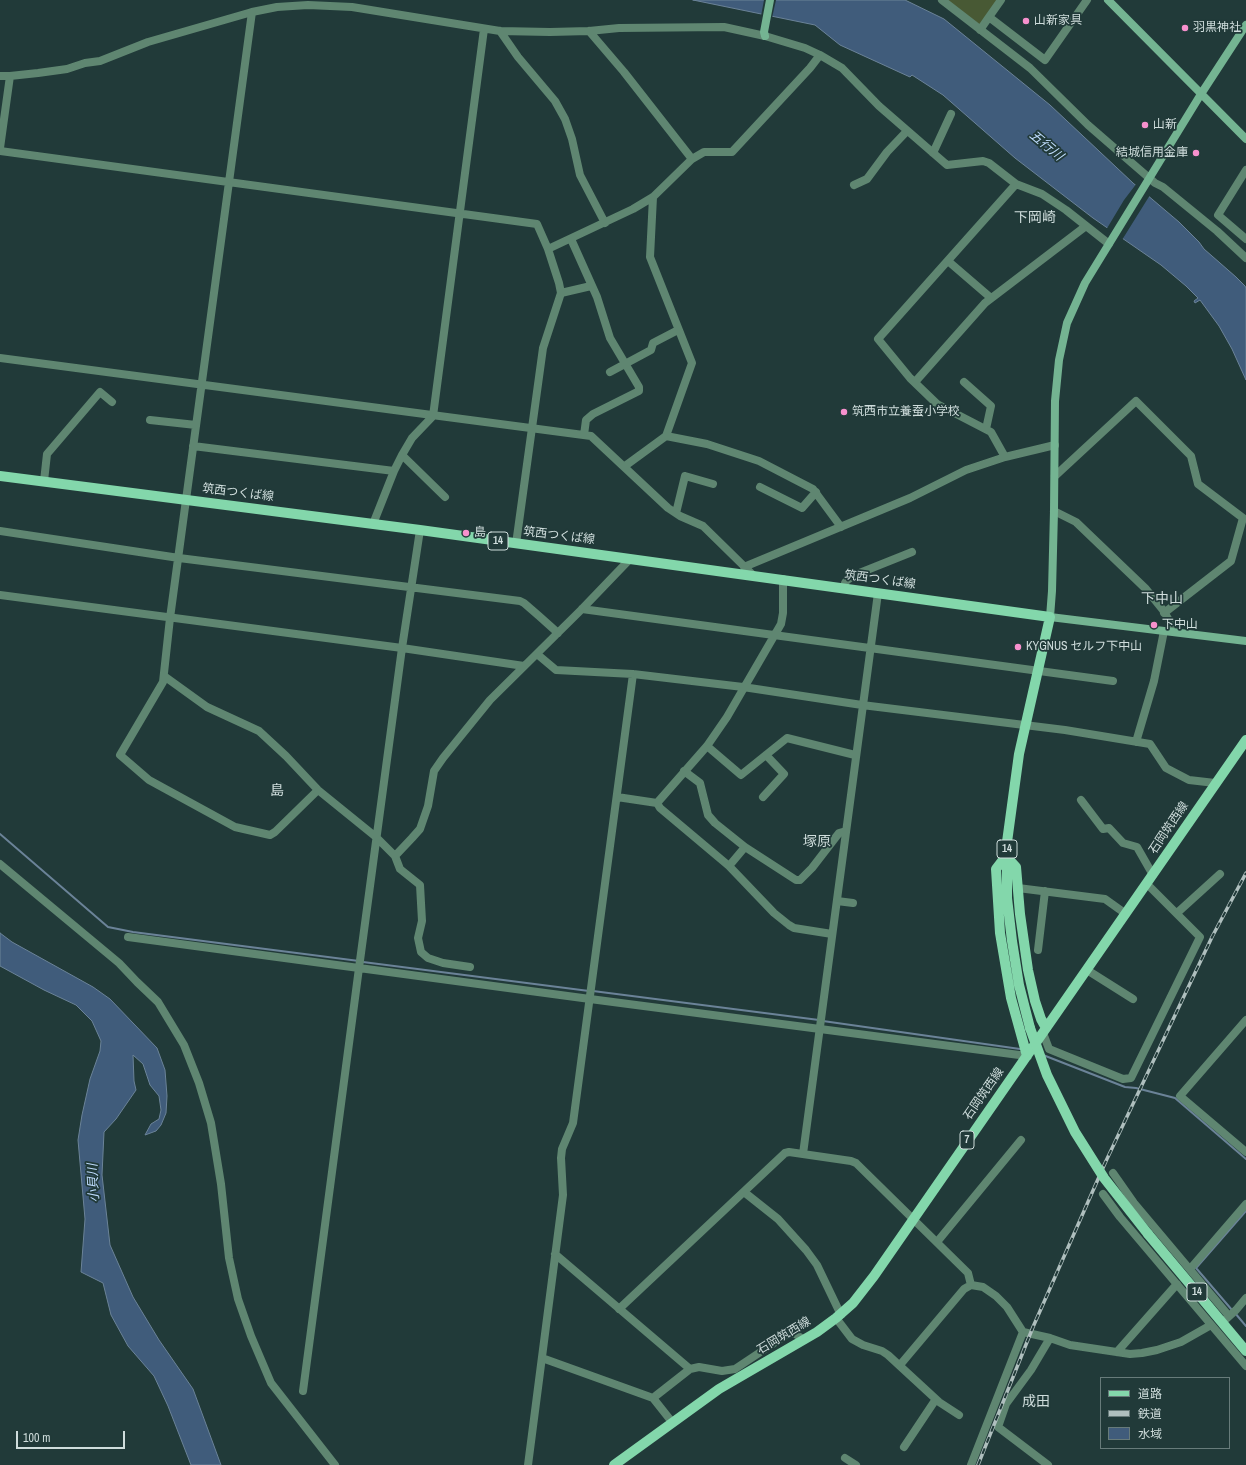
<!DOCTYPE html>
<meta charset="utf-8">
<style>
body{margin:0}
#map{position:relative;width:1246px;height:1465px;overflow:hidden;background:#213a39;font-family:"Archivo Narrow","Noto Sans JP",sans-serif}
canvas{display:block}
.legend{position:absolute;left:1100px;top:1377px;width:130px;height:72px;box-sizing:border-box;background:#213a39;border:1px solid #677b7a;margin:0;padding:5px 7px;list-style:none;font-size:12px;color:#cfdddc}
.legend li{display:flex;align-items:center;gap:8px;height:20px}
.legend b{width:20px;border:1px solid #677b7a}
.scale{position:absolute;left:16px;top:1431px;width:109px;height:18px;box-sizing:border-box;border:2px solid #cfdddc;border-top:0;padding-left:5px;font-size:12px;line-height:14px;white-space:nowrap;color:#cfdddc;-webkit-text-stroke:3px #213a39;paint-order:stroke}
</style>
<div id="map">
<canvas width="1246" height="1465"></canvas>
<ul class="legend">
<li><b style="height:5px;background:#83d7ab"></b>道路</li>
<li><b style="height:5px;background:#afbfbe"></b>鉄道</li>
<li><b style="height:11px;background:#405c7b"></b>水域</li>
</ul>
<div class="scale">100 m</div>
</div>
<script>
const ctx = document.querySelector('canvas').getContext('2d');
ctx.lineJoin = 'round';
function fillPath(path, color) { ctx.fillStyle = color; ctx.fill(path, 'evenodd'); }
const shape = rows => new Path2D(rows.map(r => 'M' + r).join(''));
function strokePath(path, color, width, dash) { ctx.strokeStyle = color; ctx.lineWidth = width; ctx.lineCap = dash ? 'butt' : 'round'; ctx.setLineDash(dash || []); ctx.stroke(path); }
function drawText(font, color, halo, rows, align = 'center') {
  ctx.font = font + ' "Archivo Narrow","Noto Sans JP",sans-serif'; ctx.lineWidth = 3.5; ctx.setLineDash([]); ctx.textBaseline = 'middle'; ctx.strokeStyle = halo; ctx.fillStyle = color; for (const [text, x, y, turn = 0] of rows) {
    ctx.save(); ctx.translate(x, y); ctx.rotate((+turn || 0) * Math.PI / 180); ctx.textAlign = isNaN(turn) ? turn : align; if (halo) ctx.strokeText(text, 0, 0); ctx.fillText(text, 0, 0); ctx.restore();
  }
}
const green = shape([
 [945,0,998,0,980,25]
]);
const water = shape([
 [693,0,905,0,944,19,1050,105,1133,183,1179,222,1199,242,1204,249,1236,277,1245,286,1246,288,1246,380,1232,349,1219,326,1200,300,1195,303,1194,301,1198,298,1186,286,1161,265,1093,218,1015,158,943,95,912,75,910,77,840,45,815,25,693,0],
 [0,933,12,942,93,987,110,999,157,1048,165,1070,167,1096,166,1113,161,1125,156,1131,145,1135,151,1124,159,1119,161,1110,159,1096,150,1085,143,1064,133,1055,134,1081,136,1090,116,1119,104,1132,102,1175,110,1245,133,1297,159,1340,193,1389,221,1465,191,1465,168,1406,154,1376,128,1346,111,1315,103,1283,81,1272,85,1219,78,1140,82,1115,90,1079,100,1051,101,1041,92,1021,76,1005,44,990,0,966,0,933]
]);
const pier = shape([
 [764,0,776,0,772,18,761,16],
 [1137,183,1150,195,1122,240,1106,230,1124,200]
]);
const stream = shape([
 [0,834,108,927,133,932,359,961],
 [363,962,589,991],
 [593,991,819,1020],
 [823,1021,1020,1049],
 [1043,1055,1125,1087,1136,1088,1175,1098,1246,1159],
 [1232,1310,1196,1268,1246,1211],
 [1235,1313,1246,1326]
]);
const street = shape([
 [942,0,1030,68,1088,125,1118,151,1155,183,1163,187,1217,231,1246,258],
 [1001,0,989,17,1045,60,1087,0],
 [252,12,170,618,163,682,120,755,149,780,235,827,270,835,275,832,318,790],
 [980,30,989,17],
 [500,31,518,57,555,101,565,119,572,139,580,175,605,223],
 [589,31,624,72,692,159],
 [0,76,10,76,38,73,67,69,85,63,100,61,148,42,252,12,277,7,308,5,352,7,500,31,550,32,589,31,619,28,724,27,765,36,805,48,820,55,842,68,879,106,947,165,983,161,989,163,1016,184,1042,194,1066,210,1109,244],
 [0,148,10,76],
 [0,151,537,224,548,249,559,283,561,293,543,348,516,544],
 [933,153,951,114],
 [1246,170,1218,215,1246,239],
 [854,185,867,179,887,152,907,131],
 [571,239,597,297,610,338,639,387,639,391,593,414,586,420,584,435],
 [548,249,633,209,653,197,692,159,704,152,732,152,810,68,820,55],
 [948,261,991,298],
 [561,293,591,286],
 [0,358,591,436,668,508,680,516,703,526,753,575],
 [610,372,651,350,653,343,678,330],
 [915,382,985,303,1086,226],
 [964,382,991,406,986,429],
 [150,420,196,425],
 [666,436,707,444,759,461,813,489,841,527],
 [193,446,394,471],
 [402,455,445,497],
 [1005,457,991,432,937,404,910,378,878,339,1016,184],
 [625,466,666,436,692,363,650,257,653,197],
 [1055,476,1136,401,1191,456,1198,484,1243,518,1231,561,1164,613],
 [44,481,47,454,100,392,112,402],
 [760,487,802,508,816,492],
 [1054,511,1076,522,1146,589,1163,610,1170,622,1171,631],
 [676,513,685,476,713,484],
 [373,524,394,471,402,455,412,438,433,416,484,29],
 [0,531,179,558,520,601,524,603,539,616,558,633],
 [744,567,910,498,966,470,1005,457,1055,445],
 [844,588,845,583,847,580,857,574,912,552],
 [0,595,402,648,524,666],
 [582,609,1113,681],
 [537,654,556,670,633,674,743,687,862,705,1065,730,1150,744,1166,768,1189,780,1215,783],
 [164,676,207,707,259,731,286,756,318,790,376,837,395,856,400,869,420,885,422,921,418,938,421,952,428,958,443,963,470,967],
 [1136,742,1154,681,1164,631],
 [707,746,741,775,787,738,855,755],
 [684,771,700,783,708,815,715,823,745,847,796,880,800,880,812,868,839,833,846,831],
 [617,797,657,803],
 [763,797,784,774,766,755],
 [1081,800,1103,829,1109,828,1123,843,1137,847,1153,875],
 [657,803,707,746,727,717,781,624,783,613,783,579],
 [657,803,660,808,729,866,774,913,789,925,794,928,832,934],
 [395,856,412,838,420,829,428,806,434,771,443,758,490,700,582,609,630,559],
 [0,864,119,963,137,982,158,1002,184,1045,199,1083,211,1123,221,1184,229,1258,238,1299,251,1336,271,1383,335,1465],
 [729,866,745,847],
 [1018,888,1105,899,1126,914],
 [837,901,853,903],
 [1177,913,1220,874],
 [128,937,590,999,1027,1056],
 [1038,950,1045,891],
 [1087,970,1133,999],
 [1246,1020,1180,1096,1246,1152],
 [1043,1033,1049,1049,1123,1079,1131,1078,1200,937,1147,884],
 [803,1154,878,593],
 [1113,1173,1134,1203,1229,1316],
 [744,1192,778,1219,806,1250,817,1265,841,1315],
 [1103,1194,1120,1217,1246,1366],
 [937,1242,1021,1140],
 [555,1254,690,1369],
 [1190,1269,1246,1204],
 [619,1309,785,1153,789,1152,851,1161,856,1163,968,1273,971,1285],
 [836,1318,852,1339,863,1345,882,1351,888,1355,939,1402,959,1415],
 [1226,1319,1236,1310,1246,1298],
 [1117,1352,1177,1284],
 [542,1358,653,1398,672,1422],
 [900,1365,964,1289,971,1285,983,1287,996,1296,1007,1307,1023,1332,1050,1338,1070,1345,1130,1354,1142,1353,1157,1350,1181,1342,1211,1325],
 [303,1391,359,968,402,648,420,530],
 [653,1398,690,1369,699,1367,722,1371,735,1369,786,1335,794,1333,804,1340],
 [904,1447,936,1399],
 [845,1458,856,1465],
 [528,1465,563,1195,561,1158,562,1149,573,1123,575,1108,633,674],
 [971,1465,1023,1332],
 [1048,1465,998,1427,1006,1404,1031,1370,1050,1338]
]);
const secondary = shape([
 [1108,0,1246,139],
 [1246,25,1201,94,1085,283,1067,323,1059,360,1055,401,1054,511,1052,591,1050,617,1246,641],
 [765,36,764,32,770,0]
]);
const primary = shape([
 [0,476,420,530,1050,617,1019,754,1007,842,1007,898,1012,941,1019,985,1030,1028],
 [1027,1056,1011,998,1000,933,996,869,1006,856,1016,867,1020,914,1028,970,1035,1001,1041,1019,1046,1028],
 [1148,1234,1246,1351],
 [614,1465,719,1389,817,1332,836,1318,853,1303,874,1276,1246,740]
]);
const rail = shape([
 [978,1465,1033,1327,1106,1161,1212,937,1246,873]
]);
const primaryBridge = shape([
 [1030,1028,1047,1075,1075,1132,1104,1178,1148,1234]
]);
const markers = [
 [1026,21,4,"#f790cd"],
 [1185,28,4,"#f790cd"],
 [1145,125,4,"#f790cd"],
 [1196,153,4,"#f790cd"],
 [844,412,4,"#f790cd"],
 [466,533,4,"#f790cd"],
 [1154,625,4,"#f790cd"],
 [1018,647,4,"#f790cd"]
];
const shields = [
 [498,541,20],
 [1007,849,20],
 [967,1140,14],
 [1197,1292,20]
];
const shieldNames = [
 ["14",498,541],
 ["14",1007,849],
 ["7",967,1140],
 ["14",1197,1292]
];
const poiNames = [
 ["山新家具",1034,21],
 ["羽黒神社",1193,28],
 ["山新",1153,125],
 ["結城信用金庫",1188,153,"right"],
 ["筑西市立養蚕小学校",852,412],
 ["島",474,533],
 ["下中山",1162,625],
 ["KYGNUS セルフ下中山",1026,647]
];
const streetNames = [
 ["筑西つくば線",238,493,7],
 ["筑西つくば線",559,536,7],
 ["筑西つくば線",880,580,8],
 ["石岡筑西線",1169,828,-56],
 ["石岡筑西線",984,1094,-55],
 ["石岡筑西線",784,1336,-31]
];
const waterNames = [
 ["五行川",1046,146,40],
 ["小貝川",94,1183,-93]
];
const quarterNames = [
 ["下岡崎",1035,218],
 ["下中山",1162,599],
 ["島",277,791],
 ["塚原",817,842],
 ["成田",1036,1402]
];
fillPath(green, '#485934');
fillPath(water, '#405c7b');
strokePath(water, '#6b8398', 1);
fillPath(pier, '#213a39');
strokePath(stream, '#6b8398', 2);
strokePath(street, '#5f8671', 8);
strokePath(secondary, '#74b492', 8);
strokePath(primary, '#83d7ab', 10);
strokePath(rail, '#afbfbe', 3.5);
strokePath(rail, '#213a39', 2, [6]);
strokePath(primaryBridge, '#83d7ab', 10);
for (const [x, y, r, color] of markers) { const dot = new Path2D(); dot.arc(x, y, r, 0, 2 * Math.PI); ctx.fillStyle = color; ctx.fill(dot); strokePath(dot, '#213a39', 1.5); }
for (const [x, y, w] of shields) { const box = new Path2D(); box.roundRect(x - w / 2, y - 9, w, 18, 3); ctx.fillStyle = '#213a39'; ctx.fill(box); strokePath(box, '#cfdddc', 1); }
drawText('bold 11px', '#cfdddc', null, shieldNames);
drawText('12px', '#cfdddc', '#213a39', poiNames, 'left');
drawText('12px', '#cfdddc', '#213a39', streetNames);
drawText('italic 13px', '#bfdcfd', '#213a39', waterNames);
drawText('14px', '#cfdddc', '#213a39', quarterNames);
</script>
